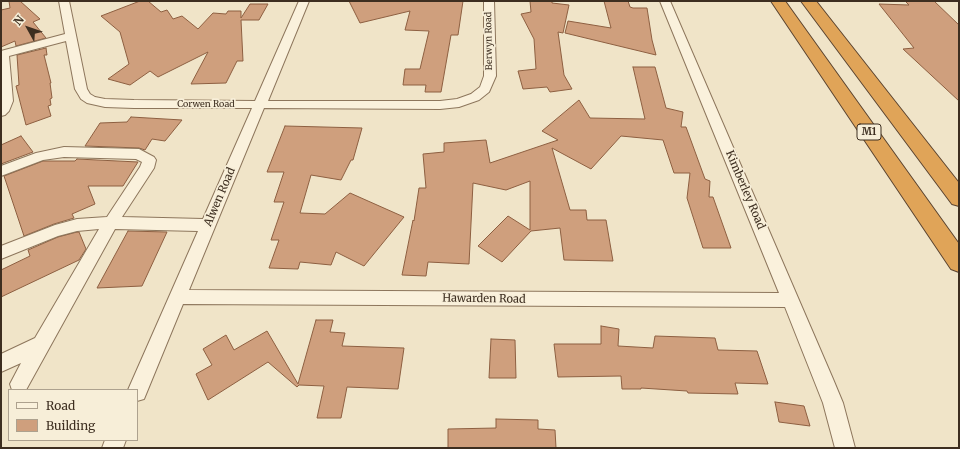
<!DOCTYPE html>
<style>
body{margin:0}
#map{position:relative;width:960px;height:449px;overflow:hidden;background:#f0e4c8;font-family:Merriweather,serif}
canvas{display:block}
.frame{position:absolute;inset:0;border:2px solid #3d2e20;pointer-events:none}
.legend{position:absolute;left:8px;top:389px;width:130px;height:52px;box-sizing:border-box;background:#f7eed8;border:1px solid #ada18e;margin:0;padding:5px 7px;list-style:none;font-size:12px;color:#3d2e20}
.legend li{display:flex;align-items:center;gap:8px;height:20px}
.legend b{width:20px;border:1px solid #ada18e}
.north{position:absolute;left:8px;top:8px;width:40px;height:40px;-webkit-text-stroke:3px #f7eed8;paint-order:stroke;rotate:310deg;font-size:11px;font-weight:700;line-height:16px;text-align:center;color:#3d2e20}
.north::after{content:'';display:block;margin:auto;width:14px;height:18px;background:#3d2e20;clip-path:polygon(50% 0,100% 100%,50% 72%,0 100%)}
</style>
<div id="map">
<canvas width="960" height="449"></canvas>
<div class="frame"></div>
<ul class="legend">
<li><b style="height:5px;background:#faf1dc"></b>Road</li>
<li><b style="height:11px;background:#cf9f7d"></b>Building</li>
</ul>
<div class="north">N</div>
</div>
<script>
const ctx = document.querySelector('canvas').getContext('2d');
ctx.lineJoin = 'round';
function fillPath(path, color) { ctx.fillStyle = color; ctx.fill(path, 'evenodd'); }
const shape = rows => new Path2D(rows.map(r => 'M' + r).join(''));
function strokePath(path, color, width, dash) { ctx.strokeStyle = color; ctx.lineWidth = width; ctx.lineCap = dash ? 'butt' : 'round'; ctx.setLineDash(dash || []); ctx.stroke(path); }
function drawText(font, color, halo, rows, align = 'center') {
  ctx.font = font + ' Merriweather,serif'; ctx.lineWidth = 3.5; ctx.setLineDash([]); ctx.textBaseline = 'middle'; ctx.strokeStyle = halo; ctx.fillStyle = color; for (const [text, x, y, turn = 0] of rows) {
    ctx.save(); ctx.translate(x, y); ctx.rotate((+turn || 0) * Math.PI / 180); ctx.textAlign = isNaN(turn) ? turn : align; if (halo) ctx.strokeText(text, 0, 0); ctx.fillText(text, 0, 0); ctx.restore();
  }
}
const building = shape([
 [9,1,20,1,40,19,33,22,46,38,16,46,15,41,1,47,1,10,10,8,9,1],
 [140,1,148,1,161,12,167,10,173,19,182,16,198,29,213,13,226,14,228,11,241,11,241,18,250,4,268,4,259,20,241,20,243,61,237,61,226,83,191,84,208,52,158,77,150,71,130,85,108,79,129,64,120,32,101,16,140,1],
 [349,1,463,1,458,35,451,35,441,92,425,92,426,85,403,85,405,69,420,69,429,31,405,30,410,11,360,23,349,1],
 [530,1,552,1,552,3,569,5,563,33,558,32,564,75,572,89,550,92,547,87,523,89,518,71,536,69,534,39,521,14,531,12,530,1],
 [604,1,628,1,630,7,633,8,647,8,652,40,656,55,565,33,568,21,611,28,604,1],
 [905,1,934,1,959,25,959,101,903,49,914,48,879,4,909,5,905,1],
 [46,48,47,55,44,55,51,83,50,83,52,98,50,99,51,105,48,106,51,116,26,125,16,86,19,85,17,55,46,48],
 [633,67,655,67,666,108,683,112,681,127,686,127,705,179,710,181,709,197,713,197,731,248,703,248,687,198,690,173,674,173,663,140,621,136,591,169,552,148,570,210,586,210,587,220,606,220,613,261,564,260,560,228,531,231,502,262,478,246,508,216,530,230,530,181,506,190,473,183,469,264,428,262,426,276,402,275,413,220,414,221,419,188,426,188,423,154,444,152,444,143,486,140,490,163,558,140,542,131,579,100,590,118,645,119,633,67],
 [131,117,182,120,165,141,152,139,145,150,139,148,85,146,100,123,127,122,131,117],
 [285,126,362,128,353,160,351,160,341,180,311,175,300,213,325,214,350,193,404,217,364,266,336,252,331,265,300,262,298,269,269,268,279,240,271,240,284,202,274,202,284,172,267,172,285,126],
 [21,136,33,152,1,164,1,145,21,136],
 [77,159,138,162,123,186,88,186,95,204,72,214,74,218,54,224,24,236,4,176,43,161,75,161,77,159],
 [128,231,167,232,142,286,97,288,128,231],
 [77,232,79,232,86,249,79,260,1,297,1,270,30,256,28,250,58,237,77,232],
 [316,320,333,320,330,332,345,333,342,346,404,348,398,389,347,387,341,418,317,418,324,386,299,385,297,387,268,362,208,400,196,374,212,365,203,349,226,335,234,350,267,331,298,384,316,320],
 [601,326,619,329,618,346,653,348,655,336,715,338,718,350,757,351,768,384,735,383,738,394,688,393,687,391,641,388,641,389,622,389,621,376,558,377,554,344,601,344,601,326],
 [491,339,515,340,516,378,489,378,491,339],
 [775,402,804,406,810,426,779,422,775,402],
 [496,419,538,420,538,429,555,430,556,448,448,448,448,429,496,428,496,419]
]);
const minor = shape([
 [59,1,69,1,87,89,90,94,95,97,105,99,134,100,255,101,299,1,309,1,268,101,440,101,457,99,471,94,480,87,484,76,484,1,494,1,496,76,489,92,479,100,459,107,440,109,264,108,189,290,779,293,660,1,670,1,833,379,843,403,855,448,835,448,823,403,785,307,183,304,144,399,137,401,137,390,128,390,198,231,115,229,26,390,12,390,10,384,21,363,1,372,1,354,35,338,99,229,77,231,58,236,1,259,1,246,55,225,77,219,107,217,140,167,142,162,136,159,64,157,43,160,1,176,1,166,36,153,64,147,139,149,154,157,156,160,154,168,122,217,203,219,252,108,134,108,105,107,87,103,81,99,75,89,66,41,9,56,13,101,9,111,5,115,1,116,1,51,65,34,59,1],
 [105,440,126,440,123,448,102,448,105,440]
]);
const motorway = shape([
 [771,1,785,1,959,244,959,272,951,269,771,1],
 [801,1,816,1,959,183,959,206,952,204,801,1]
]);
const farStreetnames = [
 ["Berwyn Road",489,41,-91],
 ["Corwen Road",206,104]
];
const shields = [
 [869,132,24]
];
const shieldNames = [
 ["M1",869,132]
];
const streetNames = [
 ["Kimberley Road",745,190,67],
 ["Alwen Road",220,197,-67],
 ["Hawarden Road",484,299,1]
];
fillPath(building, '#cf9f7d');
strokePath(building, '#8d5f41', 1);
strokePath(minor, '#8d765c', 2);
strokePath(motorway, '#5b4430', 2);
fillPath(minor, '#faf1dc');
fillPath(motorway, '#e0a458');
drawText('9px', '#3d2e20', '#f7eed8', farStreetnames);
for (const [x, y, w] of shields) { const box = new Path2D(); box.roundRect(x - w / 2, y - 8, w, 16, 3); ctx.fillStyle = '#f7eed8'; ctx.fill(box); strokePath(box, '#3d2e20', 1); }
drawText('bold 10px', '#3d2e20', null, shieldNames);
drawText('11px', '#3d2e20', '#f7eed8', streetNames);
</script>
